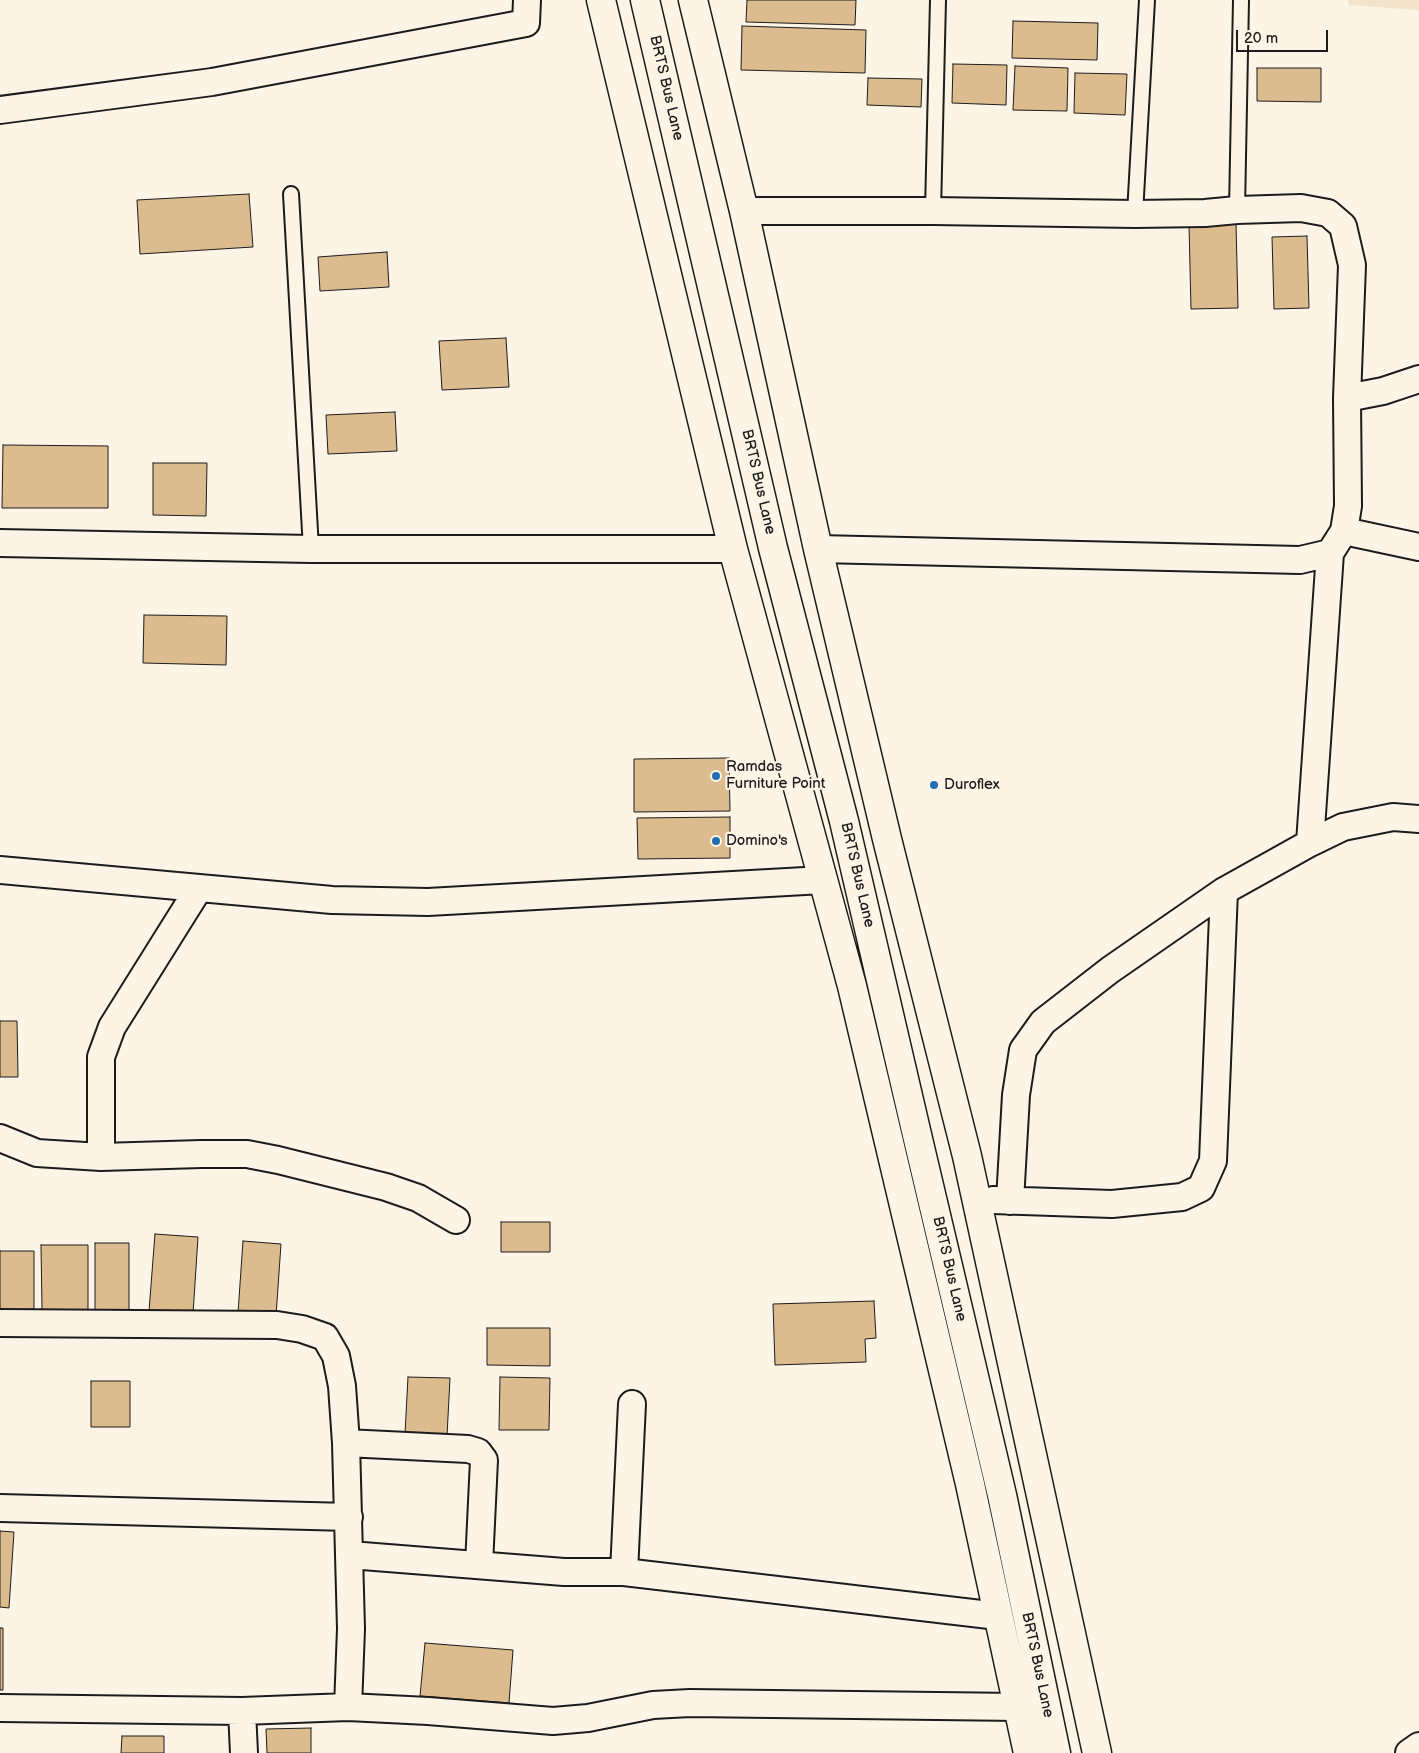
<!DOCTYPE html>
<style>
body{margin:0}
#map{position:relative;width:1419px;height:1753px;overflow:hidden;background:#fcf5e5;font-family:"Balsamiq Sans",sans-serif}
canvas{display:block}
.scale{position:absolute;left:1236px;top:30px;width:92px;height:22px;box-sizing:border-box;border:2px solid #1c1c1c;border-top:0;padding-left:6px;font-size:15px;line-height:18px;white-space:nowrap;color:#1c1c1c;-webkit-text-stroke:4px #fcf5e5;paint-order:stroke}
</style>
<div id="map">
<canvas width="1419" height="1753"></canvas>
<div class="scale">20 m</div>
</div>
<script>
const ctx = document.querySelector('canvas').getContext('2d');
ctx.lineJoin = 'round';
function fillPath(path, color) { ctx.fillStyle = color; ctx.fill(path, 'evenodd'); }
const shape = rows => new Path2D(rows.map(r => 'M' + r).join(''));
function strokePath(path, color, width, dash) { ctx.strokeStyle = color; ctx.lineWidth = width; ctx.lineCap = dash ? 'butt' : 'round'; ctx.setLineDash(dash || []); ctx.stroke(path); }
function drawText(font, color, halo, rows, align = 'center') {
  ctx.font = font + ' "Balsamiq Sans",sans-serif'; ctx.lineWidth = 4.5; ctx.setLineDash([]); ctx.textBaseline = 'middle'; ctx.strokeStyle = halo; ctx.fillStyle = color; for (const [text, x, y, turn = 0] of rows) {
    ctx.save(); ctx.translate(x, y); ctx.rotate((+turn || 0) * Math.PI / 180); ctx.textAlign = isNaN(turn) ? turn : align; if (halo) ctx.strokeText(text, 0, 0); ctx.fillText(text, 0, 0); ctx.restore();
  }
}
const built = shape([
 [1348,0,1419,0,1419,10,1349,5]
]);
const building = shape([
 [747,0,856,0,855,25,746,22,747,0],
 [1013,21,1098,23,1097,60,1012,58,1013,21],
 [742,26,866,30,865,73,741,70,742,26],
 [953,64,1007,65,1006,105,952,103,953,64],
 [1015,66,1068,68,1067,111,1013,110,1015,66],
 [1257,68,1321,68,1321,102,1257,101,1257,68],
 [1075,73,1127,74,1125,115,1074,113,1075,73],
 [868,78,922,79,921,107,867,105,868,78],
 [249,194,253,247,140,254,137,200,249,194],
 [1236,223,1238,308,1191,309,1189,225,1236,223],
 [1307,236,1309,308,1274,309,1272,237,1307,236],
 [387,252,389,287,320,291,318,257,387,252],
 [506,338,509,387,442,390,439,341,506,338],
 [395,412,397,451,328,454,326,415,395,412],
 [3,445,108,446,108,508,2,508,3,445],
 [153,463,207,463,206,516,153,515,153,463],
 [144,615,227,616,226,665,143,663,144,615],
 [729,758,730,811,634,812,634,759,729,758],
 [730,817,730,858,638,859,637,818,730,817],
 [0,1021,17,1021,18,1077,0,1077,0,1021],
 [501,1222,550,1222,550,1252,501,1252,501,1222],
 [155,1234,198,1237,193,1314,149,1311,155,1234],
 [243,1241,281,1244,276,1316,238,1313,243,1241],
 [95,1243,129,1243,129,1311,95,1312,95,1243],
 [41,1245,88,1245,88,1310,42,1310,41,1245],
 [0,1251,34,1251,34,1309,0,1310,0,1251],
 [874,1301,876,1338,865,1339,866,1362,775,1365,773,1304,874,1301],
 [487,1328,550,1328,550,1366,487,1365,487,1328],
 [408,1377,450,1378,447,1436,405,1434,408,1377],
 [500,1377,550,1378,549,1430,499,1430,500,1377],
 [91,1381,130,1381,130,1427,91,1427,91,1381],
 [0,1531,14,1532,9,1608,0,1607,0,1531],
 [0,1628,3,1628,3,1690,0,1690,0,1628],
 [425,1643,513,1650,509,1703,420,1696,425,1643],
 [311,1728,311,1753,267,1753,266,1729,311,1728],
 [122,1736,164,1736,164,1753,121,1753,122,1736]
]);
const service = shape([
 [291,194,311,549],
 [1237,210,1241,0],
 [933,211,938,0],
 [1135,214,1147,0]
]);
const minor = shape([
 [0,110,212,82,526,23,527,0],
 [744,211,933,211,1135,214,1205,213,1237,210,1301,208,1328,213,1343,226,1352,265,1347,398,1348,506,1344,531,1330,553,1300,560,818,549],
 [1347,398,1383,391,1419,379],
 [1344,531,1419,547],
 [0,543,311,549,733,549],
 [1310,843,1330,553],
 [0,870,332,900,428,902,823,880],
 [0,1138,37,1153,101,1157,201,1154,247,1154,278,1160,386,1187,418,1198,456,1220],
 [101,1157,101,1057,112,1027,199,888],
 [993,1200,1112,1204,1182,1197,1201,1188,1213,1161,1224,891],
 [1010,1201,1016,1095,1023,1050,1043,1022,1110,970,1224,891,1310,843,1343,827,1393,817,1419,819],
 [0,1323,277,1325,302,1329,325,1337,336,1356,342,1386,346,1443,351,1629,348,1707],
 [346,1443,468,1449,478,1452,484,1460,479,1565],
 [0,1508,349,1517],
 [350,1555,564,1572,624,1572,998,1616],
 [624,1572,632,1404],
 [0,1708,242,1711,348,1707,428,1711,553,1721,588,1718,653,1705,690,1703,1019,1707],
 [242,1711,244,1753],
 [1409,1753,1419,1746]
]);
const primary = shape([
 [601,0,733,549,852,986,970,1484,1028,1753],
 [645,0,773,548,844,821,918,1139,1002,1495,1056,1753],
 [693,0,744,211,818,549,887,839,967,1156,1097,1753]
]);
const markers = [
 [716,776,5,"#1f6fb2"],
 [934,785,5,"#1f6fb2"],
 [716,841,5,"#1f6fb2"]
];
const streetNames = [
 ["BRTS Bus Lane",666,88,77],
 ["BRTS Bus Lane",758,482,77],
 ["BRTS Bus Lane",857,875,77],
 ["BRTS Bus Lane",949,1269,77],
 ["BRTS Bus Lane",1037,1665,78]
];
const poiNames = [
 ["Ramdas",726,767],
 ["Furniture Point",726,784],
 ["Duroflex",944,785],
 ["Domino's",726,841]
];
fillPath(built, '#f2e4cb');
fillPath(building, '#dcbb8e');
strokePath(building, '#1c1c1c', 1);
strokePath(service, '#1c1c1c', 18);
strokePath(minor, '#1c1c1c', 30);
strokePath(primary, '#1c1c1c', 31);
strokePath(service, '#fcf5e5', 14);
strokePath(minor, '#fcf5e5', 26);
strokePath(primary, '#fcf5e5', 28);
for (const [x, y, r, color] of markers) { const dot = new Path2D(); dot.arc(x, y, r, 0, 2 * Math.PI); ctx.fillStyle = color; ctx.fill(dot); strokePath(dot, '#fcf5e5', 2); }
drawText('15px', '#1c1c1c', '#fcf5e5', streetNames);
drawText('15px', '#1c1c1c', '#fcf5e5', poiNames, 'left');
</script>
